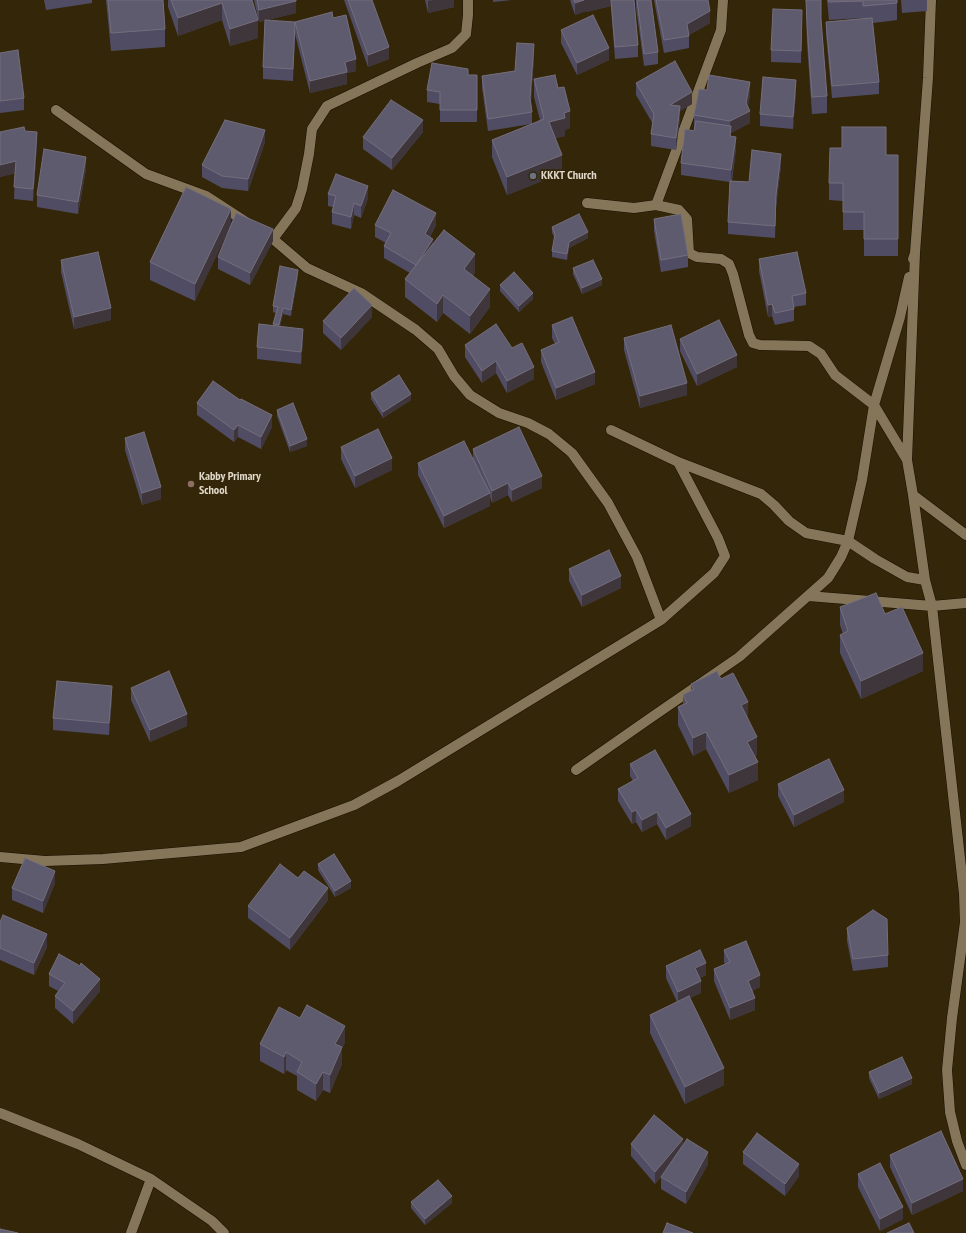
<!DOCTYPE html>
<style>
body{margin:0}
canvas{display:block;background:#332609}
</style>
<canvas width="966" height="1233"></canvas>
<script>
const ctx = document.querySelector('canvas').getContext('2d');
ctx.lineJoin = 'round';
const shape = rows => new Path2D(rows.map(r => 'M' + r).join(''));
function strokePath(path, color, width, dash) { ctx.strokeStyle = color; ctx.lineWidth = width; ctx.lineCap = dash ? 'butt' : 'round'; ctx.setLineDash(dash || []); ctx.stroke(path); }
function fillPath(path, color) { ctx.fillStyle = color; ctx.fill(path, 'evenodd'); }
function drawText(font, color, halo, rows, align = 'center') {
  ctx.font = font + ' "PT Sans Narrow",sans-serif'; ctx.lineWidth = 3.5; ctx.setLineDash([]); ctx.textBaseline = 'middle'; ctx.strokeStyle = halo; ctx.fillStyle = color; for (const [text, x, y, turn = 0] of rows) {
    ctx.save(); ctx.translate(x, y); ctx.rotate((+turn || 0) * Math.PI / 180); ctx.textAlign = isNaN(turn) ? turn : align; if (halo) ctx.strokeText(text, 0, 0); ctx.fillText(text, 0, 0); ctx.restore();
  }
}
const minor = shape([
 [56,110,146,174,206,196,246,222],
 [587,203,634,208,656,205,679,210,687,219,689,253,697,257,721,259,729,264,733,274,749,335,753,343,760,345,809,346,821,354,835,375,874,405,907,460],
 [656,205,721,30,723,0],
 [261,231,273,239,307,268,361,293,416,330,438,349,454,376,470,395,499,413,528,423,549,434,572,453,608,503,637,557,661,620],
 [273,239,296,208,302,189,309,154,312,129,327,106,417,63,452,48,466,34,468,15,468,0],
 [915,253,907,460,913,495,925,580,932,606,964,894,965,922,952,1018,947,1070,950,1112,957,1141,966,1165],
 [913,259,915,253,928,78,931,0],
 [611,430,678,462,761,494,774,505,789,521,806,533,848,541,875,559,907,577,925,580],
 [913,495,966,535],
 [808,596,932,606,966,603],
 [576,770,649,719,739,657,828,578,841,557,848,541,862,480,874,405,900,317,909,277],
 [0,857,45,861,103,859,241,847,354,805,398,781,661,620,714,573,725,556,718,538,678,462],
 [0,1113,78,1144,151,1179,212,1221,224,1233],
 [131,1233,151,1179]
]);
const wall = shape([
 [44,0,92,0,92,3,46,10],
 [106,0,163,0,165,29,165,47,111,51],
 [168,0,252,0,258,38,230,46,222,20,178,36,168,7],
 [254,0,296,0,296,13,259,22],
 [344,0,372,0,389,59,368,67],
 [425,0,454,0,454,7,428,13],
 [493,0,512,0,493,2],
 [570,0,634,0,638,45,638,57,615,59,611,6,586,12,586,11,575,15],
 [636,0,651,0,658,52,658,64,644,66,636,7],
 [654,0,708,0,710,23,689,35,689,48,664,53],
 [806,0,821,0,821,19,827,96,827,113,812,114,807,43],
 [827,0,897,0,897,20,873,23,879,82,879,94,832,98,826,34,826,22,863,18,829,20],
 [901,0,927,0,927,11,902,13],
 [333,18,356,71,347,73,347,84,310,93,295,34,293,81,263,79,263,67,295,22],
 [802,22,801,63,771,62,771,50],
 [561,30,609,60,577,75,561,43],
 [0,53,24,98,24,110,0,113],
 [534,56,531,102,532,112,532,124,540,120,534,97,534,79,558,88,570,128,565,130,565,136,555,138,562,173,507,195,492,157,492,140,531,124,488,131,482,88,482,76,515,71],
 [468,75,477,75,477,122,440,122,440,104,427,102,427,90],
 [636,83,692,104,680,111,680,118,676,150,651,146,651,134,653,124,636,95],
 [707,90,750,95,748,106,750,123,731,133,731,136,736,149,732,181,749,182,781,166,776,207,775,238,728,234,728,222,730,182,681,175,681,163,694,131,694,115],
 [796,92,793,129,760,126,760,114],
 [25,131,37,144,33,201,14,199,15,173,0,177,0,132],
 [423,132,392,170,363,149,363,137],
 [265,142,248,191,222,188,202,177,202,165],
 [886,155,898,155,898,256,864,256,864,230,843,230,843,201,829,200,829,183],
 [86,169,78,214,37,207,37,195],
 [328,194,368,198,361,218,354,215,351,229,332,224,332,212,333,207,328,206],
 [231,209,195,301,150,280,150,262],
 [654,219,688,255,688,267,661,272,654,231],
 [375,225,436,225,430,237,433,244,475,272,473,276,490,307,470,334,443,313,437,322,405,297,405,279,410,273,384,258,384,246,386,243,375,237],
 [552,227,588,238,569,248,567,260,552,257,552,251,555,238,552,233],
 [273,241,250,285,218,269,218,257],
 [759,259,806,293,806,305,794,307,794,321,775,325,772,316,768,317,759,271],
 [61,260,111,320,74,329,61,272],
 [573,268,602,285,582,294,573,274],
 [298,276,291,316,283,314,280,326,303,341,301,364,257,359,257,347,273,325,276,313,273,312,273,306],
 [500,285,533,299,519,312,500,291],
 [372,317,341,350,323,333,323,321],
 [552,325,595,384,556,400,541,362,541,350,555,344,552,338],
 [624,338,687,395,640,408,624,350],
 [680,339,737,367,697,386,680,351],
 [465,345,512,348,534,379,507,393,496,373,482,383,465,357],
 [371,393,411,400,383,418,371,399],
 [197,403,272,427,261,449,238,437,234,442,197,415],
 [277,410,307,446,290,452,277,416],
 [125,438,161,499,142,505,125,450],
 [341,447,392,470,355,488,341,459],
 [473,449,542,488,512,502,508,495,492,503,490,497,490,506,444,528,418,475,418,463,473,458],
 [569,569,621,588,582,607,569,581],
 [840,607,885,614,923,671,861,699,840,653,840,635,843,634,840,625],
 [721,679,748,719,757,755,755,756,758,780,729,793,706,749,693,756,678,725,678,707,683,705,683,695,691,691,691,684],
 [131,688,187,726,150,742,131,700],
 [112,698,109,735,53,730,53,718],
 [630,764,691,826,666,840,657,824,642,832,636,822,632,824,618,801,618,789,633,781,630,776],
 [778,784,844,802,794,827,778,796],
 [318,864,351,888,335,897,318,870],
 [55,883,43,913,12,900,12,888],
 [328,900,290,950,248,918,248,906],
 [0,922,47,947,34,975,0,960],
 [847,928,888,955,888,967,853,971,847,941],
 [724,950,760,987,752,991,755,1010,730,1020,714,981,714,969,725,964,724,962],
 [666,966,706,975,700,978,701,993,690,998,724,1085,685,1104,650,1033,650,1015,677,1002,666,978],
 [49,974,100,991,73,1024,55,1008,55,996,58,991,49,986],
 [345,1043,342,1048,342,1064,330,1093,323,1090,316,1101,297,1090,297,1076,286,1070,284,1074,260,1061,260,1044],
 [869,1072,912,1084,879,1099,869,1078],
 [631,1144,683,1146,708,1164,686,1204,661,1189,661,1177,663,1175,655,1184,631,1156],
 [743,1152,799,1176,785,1196,743,1164],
 [890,1155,963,1191,912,1215,890,1167],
 [858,1174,903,1219,880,1231,858,1187],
 [411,1202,452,1203,425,1225,411,1208]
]);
const shadedWall = shape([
 [433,0,454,0,454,7,428,13,428,1],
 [584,0,621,0,611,0,611,6,586,12,586,11,575,15,575,3],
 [296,1,296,13,259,22,259,10],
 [222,3,222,20,178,36,178,18],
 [710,11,710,23,687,36,687,24],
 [258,20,258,38,230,46,230,29],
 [295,22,295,34,293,81,293,69],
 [534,44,534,56,530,110,530,98],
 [389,47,389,59,368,67,368,55],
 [609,48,609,60,577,75,577,63],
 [356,59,356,71,347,73,347,84,310,93,310,81,345,62],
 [796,80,796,92,793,129,793,117],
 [750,82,750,95,746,113,750,111,750,123,731,133,730,148,730,121,746,103],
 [692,92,692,104,680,111,680,118,676,150,676,138,670,105],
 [570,111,570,128,565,130,565,136,549,140,549,122,564,113],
 [423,120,423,132,392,170,392,158],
 [265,130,265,142,248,191,248,179],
 [37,132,37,144,33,201,33,189],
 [736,137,736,149,731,182,731,170],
 [781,154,781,166,776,207,775,238,776,195],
 [562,155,562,173,507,195,507,177],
 [86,157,86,169,78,214,78,202],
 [16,161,16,173,0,177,0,165],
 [368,186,368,198,361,218,361,206],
 [354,203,354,215,351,229,351,217],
 [231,209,231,226,195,301,195,284],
 [436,213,436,225,425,246,425,234],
 [273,229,273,241,250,285,250,273],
 [588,232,588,238,569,248,567,260,567,254,569,242],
 [433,239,433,251,416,277,416,265],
 [475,254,475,272,464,286,464,269],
 [298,270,298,276,291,316,291,310],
 [602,279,602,285,582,294,582,288],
 [490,289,490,307,470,334,470,316],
 [533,293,533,299,519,312,519,306],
 [443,295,443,313,437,322,437,304],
 [772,304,772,316,768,317,768,305],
 [372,305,372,317,341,350,341,338],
 [111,308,111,320,74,329,74,317],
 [283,308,283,314,279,331,279,325],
 [303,329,303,341,301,364,301,352],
 [737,355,737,367,697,386,697,374],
 [496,361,496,373,482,383,482,371],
 [534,367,534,379,507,393,507,381],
 [595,372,595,384,556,400,556,388],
 [687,383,687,395,640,408,640,396],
 [411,394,411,400,383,418,383,412],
 [272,415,272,427,261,449,261,437],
 [238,425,238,437,234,442,234,430],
 [307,439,307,446,290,452,290,446],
 [392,458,392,470,355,488,355,476],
 [542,476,542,488,512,502,512,490],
 [508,483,508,495,492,503,492,491],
 [161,487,161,499,142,505,142,493],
 [490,493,490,506,444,528,444,516],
 [621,576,621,588,582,607,582,595],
 [923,653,923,671,861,699,861,681],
 [112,686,112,698,109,735,109,723],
 [748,702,748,720,741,705],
 [187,714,187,726,150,742,150,730],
 [706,732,706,749,693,756,693,738],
 [757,737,757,755,747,760,747,742],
 [758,762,758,780,729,793,729,775],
 [844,790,844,802,794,827,794,815],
 [636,810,636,822,632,824,632,812],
 [657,812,657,824,642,832,642,820],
 [691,814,691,826,666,840,666,828],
 [55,871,55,883,43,913,43,901],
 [351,881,351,888,335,897,335,891],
 [328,888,328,900,290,950,290,938],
 [47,934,47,947,34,975,34,963],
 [706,963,706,975,695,980,695,968],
 [760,975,760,987,748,993,748,981],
 [100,979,100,991,73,1024,73,1011],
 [701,981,701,993,678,1004,678,992],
 [755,998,755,1010,730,1020,730,1008],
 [345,1026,345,1043,342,1048,342,1064,330,1093,330,1075,335,1044],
 [286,1052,286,1070,284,1074,284,1057],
 [724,1068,724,1085,685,1104,685,1087],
 [323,1072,323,1090,316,1101,316,1084],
 [912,1078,912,1084,879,1099,879,1093],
 [683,1139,683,1151,655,1184,655,1172],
 [708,1152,708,1164,686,1204,686,1192],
 [799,1164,799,1176,785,1196,785,1184],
 [963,1179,963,1191,912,1215,912,1203],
 [452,1196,452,1203,425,1225,425,1219],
 [903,1207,903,1219,880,1231,880,1219]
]);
const building = shape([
 [108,0,163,0,165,29,111,33,108,0],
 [171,0,252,0,258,20,230,29,222,3,178,18,171,0],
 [257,0,296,0,296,1,259,10,257,0],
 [348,0,372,0,389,47,368,55,348,0],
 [574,0,584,0,575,3,574,0],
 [611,0,634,0,638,45,615,47,611,0],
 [637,0,651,0,658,52,644,54,637,0],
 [656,0,708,0,710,11,687,24,689,36,664,40,656,0],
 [806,0,821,0,821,19,827,96,812,97,807,25,806,0],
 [828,0,897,0,897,3,863,6,863,1,829,2,828,0],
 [773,9,802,10,801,51,771,50,773,9],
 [332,12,333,18,346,15,356,59,345,62,347,72,310,81,295,22,293,69,263,67,265,20,295,22,332,12],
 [593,15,609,48,577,63,561,30,593,15],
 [872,18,879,82,832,86,826,22,872,18],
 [517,43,534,44,530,98,532,112,488,119,482,76,515,71,517,43],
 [18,50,24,98,0,101,0,53,18,50],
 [675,61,692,92,670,105,680,106,676,138,651,134,654,114,636,83,675,61],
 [432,63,468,69,468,75,477,75,477,110,440,110,440,92,427,90,432,63],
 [555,75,558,88,564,87,570,111,564,113,565,118,549,122,562,155,507,177,492,140,544,119,534,79,555,75],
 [709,75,750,82,746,103,750,111,730,121,694,115,699,89,707,90,709,75],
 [763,77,796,80,793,117,760,114,763,77],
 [391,100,423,120,392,158,363,137,391,100],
 [225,120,265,130,248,179,222,176,202,165,225,120],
 [696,121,731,126,730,136,736,137,731,170,681,163,685,129,694,131,696,121],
 [24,127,25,131,37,132,33,189,14,187,16,161,0,165,0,132,24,127],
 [842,127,886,127,886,155,898,155,898,239,864,239,864,212,843,212,843,183,829,183,830,148,842,148,842,127],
 [44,149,86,157,78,202,37,195,44,149],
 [752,150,781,154,776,195,775,226,728,222,730,181,749,182,752,150],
 [336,174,368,186,361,206,354,203,351,217,332,212,336,196,328,194,336,174],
 [186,187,231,209,195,284,150,262,186,187],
 [393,190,436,213,425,234,433,239,416,265,384,246,391,233,375,225,393,190],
 [236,213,273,229,250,273,218,257,236,213],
 [579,214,588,232,569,242,567,254,552,251,555,234,552,227,579,214],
 [681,214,688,255,661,260,654,219,681,214],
 [444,230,475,254,464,269,490,289,470,316,443,295,437,304,405,279,444,230],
 [98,252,111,308,74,317,61,260,98,252],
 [797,252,806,293,792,296,794,309,775,313,772,304,768,305,759,259,797,252],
 [593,260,602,279,582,288,573,268,593,260],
 [280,266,298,270,291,310,283,308,279,325,273,324,278,307,273,306,280,266],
 [514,272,533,293,519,306,500,285,514,272],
 [354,288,372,305,341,338,323,321,354,288],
 [572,317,595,372,556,388,541,350,559,342,552,325,572,317],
 [719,320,737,355,697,374,680,339,719,320],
 [259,324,303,329,301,352,257,347,259,324],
 [496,324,512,348,522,343,534,367,507,381,496,361,482,371,465,345,496,324],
 [671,325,687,383,640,396,624,338,671,325],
 [399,375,411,394,383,412,371,393,399,375],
 [213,381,240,400,241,399,272,415,261,437,238,425,234,430,197,403,213,381],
 [293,403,307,439,290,446,277,410,293,403],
 [519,427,542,476,512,490,508,483,492,491,473,449,519,427],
 [378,429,392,458,355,476,341,447,378,429],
 [144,432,161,487,142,493,125,438,144,432],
 [464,441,490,493,444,516,418,463,464,441],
 [609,550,621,576,582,595,569,569,609,550],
 [876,593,885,614,902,607,923,653,861,681,840,635,848,631,840,607,876,593],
 [169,671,187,714,150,730,131,688,169,671],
 [717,671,721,679,733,673,748,702,741,705,757,737,747,742,758,762,729,775,706,732,693,738,678,707,687,703,683,695,694,689,691,684,717,671],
 [57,681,112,686,109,723,53,718,57,681],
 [655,750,691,814,666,828,657,812,642,820,636,810,632,812,618,789,638,778,630,764,655,750],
 [829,759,844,790,794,815,778,784,829,759],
 [334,854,351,881,335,891,318,864,334,854],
 [25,858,55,871,43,901,12,888,25,858],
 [280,864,298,878,304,871,328,888,290,938,248,906,280,864],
 [873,910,887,919,888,955,853,959,847,928,873,910],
 [3,915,47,934,34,963,0,948,0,922,3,915],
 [746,941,760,975,748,981,755,998,730,1008,714,969,730,962,724,950,746,941],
 [700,950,706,963,695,968,701,981,678,992,666,966,700,950],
 [59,954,80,966,81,963,100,979,73,1011,55,996,65,983,49,974,59,954],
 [689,996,724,1068,685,1087,650,1015,689,996],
 [307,1005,345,1026,335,1044,342,1047,330,1075,323,1072,316,1084,297,1072,302,1062,286,1052,284,1057,260,1044,279,1007,300,1018,307,1005],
 [902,1057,912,1078,879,1093,869,1072,902,1057],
 [654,1115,683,1139,655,1172,631,1144,654,1115],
 [941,1131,963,1179,912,1203,890,1155,941,1131],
 [757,1133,799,1164,785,1184,743,1152,757,1133],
 [687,1139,708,1152,686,1192,661,1177,687,1139],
 [880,1163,903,1207,880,1219,858,1174,880,1163],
 [438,1180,452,1196,425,1219,411,1202,438,1180],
 [667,1223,693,1233,663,1233,667,1223],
 [909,1223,914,1233,887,1233,909,1223],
 [0,1229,18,1233,0,1233,0,1229]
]);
const markers = [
 [533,176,4,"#6b7280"],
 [191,484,4,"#8d6e63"]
];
const poiNames = [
 ["KKKT Church",541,176],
 ["Kabby Primary",199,477],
 ["School",199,491]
];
strokePath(minor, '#180f00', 11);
strokePath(minor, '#867659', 10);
fillPath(wall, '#504c64');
fillPath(shadedWall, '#3e363b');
fillPath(building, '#5f5b6e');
strokePath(building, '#746e7c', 1);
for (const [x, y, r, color] of markers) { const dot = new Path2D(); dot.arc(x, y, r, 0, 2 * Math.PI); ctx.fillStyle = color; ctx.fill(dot); strokePath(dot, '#332609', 1.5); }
drawText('bold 12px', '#e0d8c8', '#332609', poiNames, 'left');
</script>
